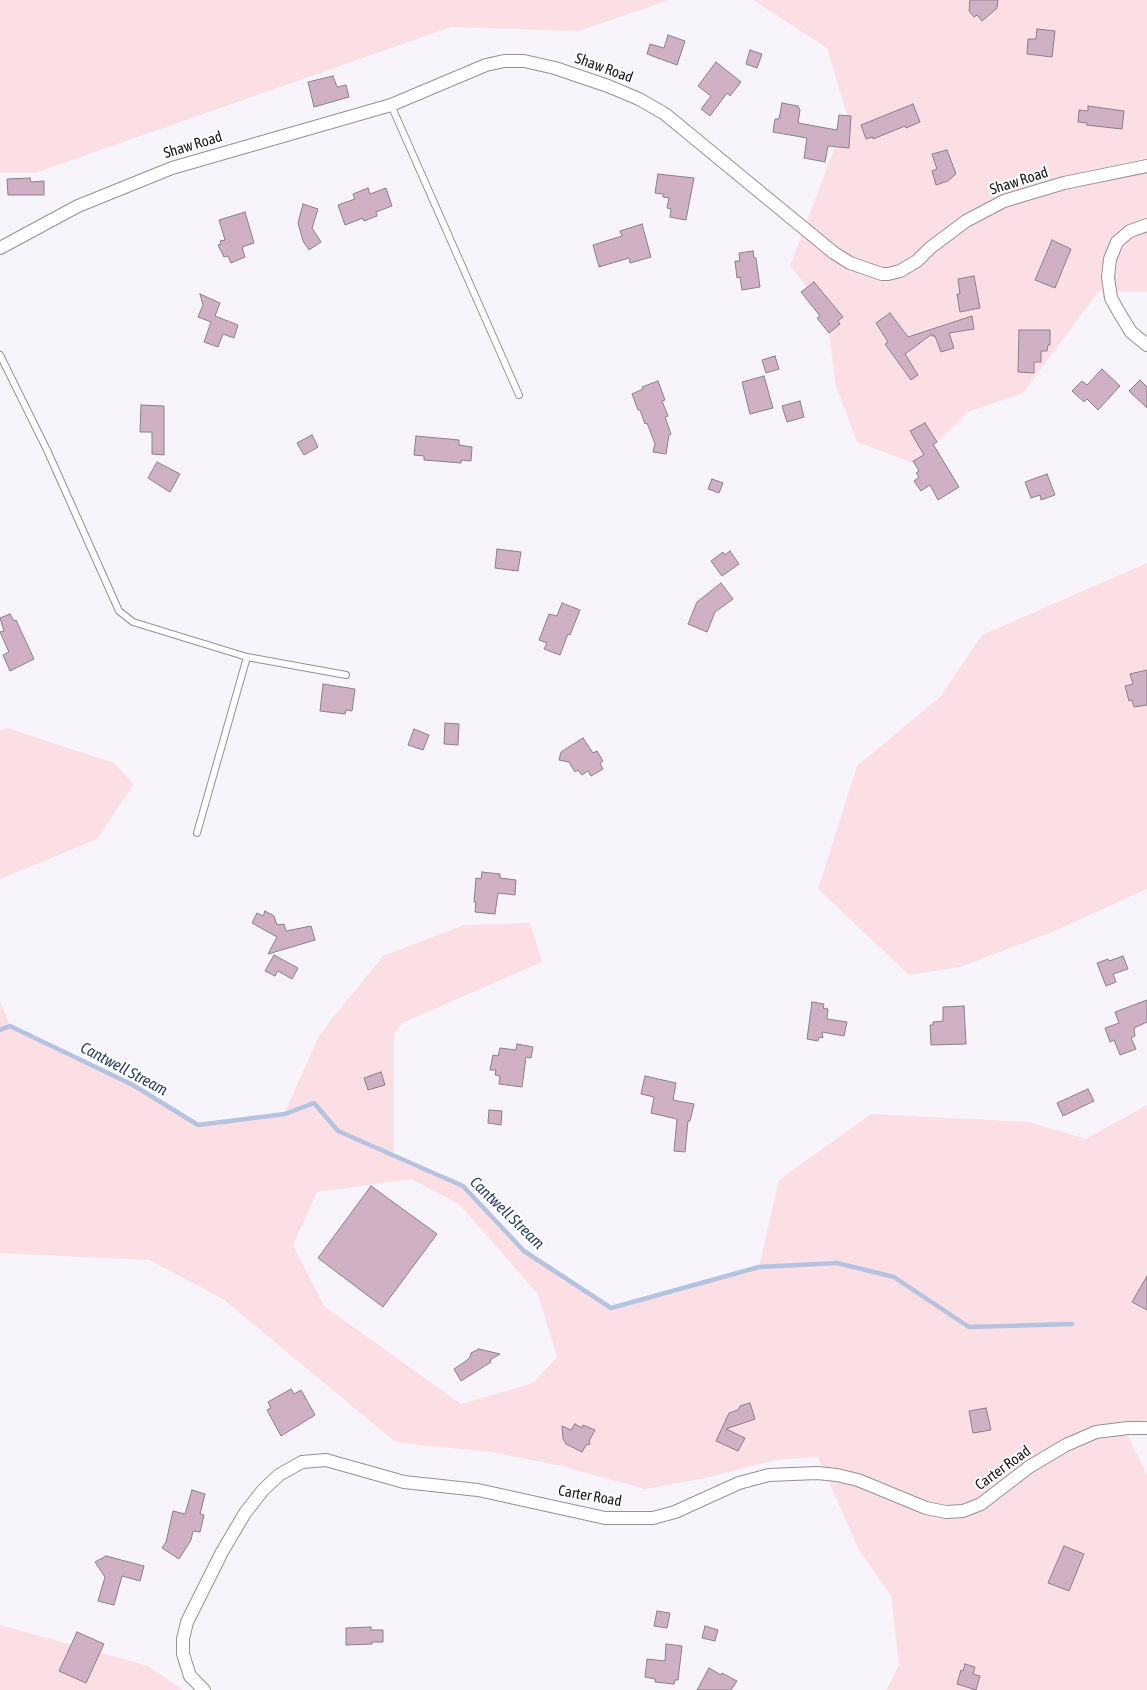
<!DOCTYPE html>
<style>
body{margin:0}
canvas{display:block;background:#f8f4fb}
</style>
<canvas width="1147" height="1690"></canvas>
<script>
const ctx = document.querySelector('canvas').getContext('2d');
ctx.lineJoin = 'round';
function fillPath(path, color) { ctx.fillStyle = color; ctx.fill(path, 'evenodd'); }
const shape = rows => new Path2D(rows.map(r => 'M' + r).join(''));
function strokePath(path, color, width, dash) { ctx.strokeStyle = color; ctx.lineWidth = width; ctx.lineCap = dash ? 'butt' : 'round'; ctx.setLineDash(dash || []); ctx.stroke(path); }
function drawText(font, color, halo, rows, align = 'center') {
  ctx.font = font + ' "Asap Condensed",sans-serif'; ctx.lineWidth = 4; ctx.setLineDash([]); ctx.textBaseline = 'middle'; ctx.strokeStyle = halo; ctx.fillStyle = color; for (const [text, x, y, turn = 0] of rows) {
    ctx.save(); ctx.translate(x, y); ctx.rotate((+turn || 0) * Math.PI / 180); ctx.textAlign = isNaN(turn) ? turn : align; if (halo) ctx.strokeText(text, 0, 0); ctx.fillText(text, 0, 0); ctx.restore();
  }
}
const green = shape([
 [0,0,669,0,579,31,451,27,35,173,0,173],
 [753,0,1147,0,1147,292,1099,291,1023,393,968,412,916,464,857,442,836,386,826,311,790,266,847,115,827,48],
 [1147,563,1147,889,1052,932,960,967,909,975,818,889,857,766,940,697,982,635],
 [7,728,114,763,134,784,97,839,0,879,0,730],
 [530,923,542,962,402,1023,394,1035,394,1156,463,1186,524,1251,611,1308,759,1267,779,1180,871,1114,1029,1122,1086,1139,1147,1105,1147,1420,1122,1423,1147,1475,1147,1690,887,1690,899,1664,891,1596,859,1550,818,1457,775,1460,706,1478,645,1489,561,1466,491,1452,411,1444,394,1441,223,1299,149,1260,0,1253,0,1001,10,1026,133,1085,198,1125,284,1114,320,1034,383,956,464,925],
 [411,1179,459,1204,538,1294,557,1357,533,1383,461,1404,324,1306,293,1245,317,1192],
 [0,1625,148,1666,183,1690,0,1690]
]);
const stream = shape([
 [0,1030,10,1026,133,1085,198,1125,285,1114,314,1103,338,1131,463,1186,524,1251,611,1308,759,1267,837,1263,894,1277,969,1327,1072,1324]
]);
const building = shape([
 [970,0,998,0,997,8,982,21,977,15,974,17,969,11,970,0],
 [1037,29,1055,31,1052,57,1027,54,1028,39,1036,39,1037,29],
 [668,35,685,41,677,65,647,54,650,44,664,48,668,35],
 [750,50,762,54,757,68,746,64,750,50],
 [716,62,741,82,730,96,727,93,710,116,701,109,711,96,698,86,716,62],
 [333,76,337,87,346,85,349,97,314,107,308,82,333,76],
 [782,103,798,106,800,110,798,123,837,130,839,115,851,116,849,148,828,146,825,162,804,158,807,138,773,132,775,119,779,119,782,103],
 [913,104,920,122,906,128,905,126,873,139,873,137,866,139,861,125,913,104],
 [1088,106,1124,111,1122,129,1086,125,1087,123,1078,122,1079,110,1088,111,1088,106],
 [947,150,956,174,948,181,936,185,932,171,937,169,932,154,947,150],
 [658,174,694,178,686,220,670,217,671,209,667,208,669,198,663,197,663,194,655,193,658,174],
 [30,178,31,182,44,181,44,195,8,195,7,179,30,178],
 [368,188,370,194,386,188,392,206,376,212,377,216,364,221,363,218,345,225,338,205,355,199,353,194,368,188],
 [303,204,318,209,312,228,321,242,309,250,303,241,298,223,303,204],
 [245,212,254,243,242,247,245,257,231,263,228,256,224,257,218,245,221,244,220,241,225,240,219,220,245,212],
 [642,224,651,257,630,263,629,258,599,267,593,245,622,236,620,231,642,224],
 [1052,240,1071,249,1055,288,1035,280,1052,240],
 [753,251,754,258,756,258,760,287,742,290,740,277,737,278,735,261,740,261,739,253,753,251],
 [974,276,980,308,960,312,957,294,960,294,958,279,974,276],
 [814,282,843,317,838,321,840,324,829,333,817,318,820,316,801,292,814,282],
 [200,294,220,303,215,316,238,325,234,338,223,334,218,347,204,342,211,322,198,317,203,305,200,294],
 [890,313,908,337,972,316,974,329,949,333,954,348,941,352,935,336,932,336,932,334,905,354,918,375,911,380,885,344,888,342,876,323,890,313],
 [1019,330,1050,330,1050,345,1048,345,1047,351,1041,351,1041,362,1034,362,1034,373,1018,372,1019,330],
 [775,356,779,369,766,373,762,360,775,356],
 [1102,369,1120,386,1098,410,1087,399,1084,402,1072,391,1082,381,1087,385,1102,369],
 [764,376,773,408,750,414,742,382,764,376],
 [1140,380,1147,387,1147,408,1129,391,1140,380],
 [658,381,665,400,662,401,668,416,665,417,671,434,669,435,666,454,653,452,655,444,647,423,645,424,640,410,638,410,632,394,643,389,642,387,658,381],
 [800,401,804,417,787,422,782,406,800,401],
 [141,405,164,406,164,455,152,454,152,432,140,432,141,405],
 [925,423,937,442,933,444,959,487,938,500,930,485,921,491,914,481,919,477,916,473,919,471,913,461,924,455,910,431,925,423],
 [312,435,318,447,304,455,297,443,312,435],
 [416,436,459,440,459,445,472,447,471,461,461,460,461,463,424,460,424,456,414,455,416,436],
 [157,462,180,474,170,492,148,478,157,462],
 [1047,474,1055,495,1041,500,1040,495,1031,498,1025,482,1047,474],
 [712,479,723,483,719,493,708,489,712,479],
 [497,549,521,552,518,571,495,568,497,549],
 [730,551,739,564,722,576,711,561,723,552,725,555,730,551],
 [721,583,733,599,715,612,707,632,688,624,697,602,721,583],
 [562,603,580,610,570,635,568,634,560,655,544,649,547,643,539,640,549,614,557,616,562,603],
 [10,614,14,621,16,620,34,659,10,671,3,655,9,652,0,632,4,631,0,618,10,614],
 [1147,670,1147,705,1134,707,1132,700,1129,701,1125,686,1133,684,1130,674,1147,670],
 [323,684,355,689,352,711,346,710,345,714,320,711,323,684],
 [445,723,459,724,458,745,444,744,445,723],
 [414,729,429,735,423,750,408,745,414,729],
 [583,738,593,753,597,751,603,761,600,763,603,769,591,776,588,771,582,775,578,770,575,772,569,762,559,760,561,752,583,738],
 [482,872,500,874,500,878,516,880,515,895,498,893,495,914,475,912,476,902,474,902,476,878,481,879,482,872],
 [265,911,274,916,277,925,284,924,286,931,311,926,315,940,268,954,277,937,252,923,257,913,263,916,265,911],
 [274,955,298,968,292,979,278,971,275,976,265,971,274,955],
 [1123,956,1128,969,1113,974,1116,982,1106,986,1097,963,1108,959,1109,961,1123,956],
 [1147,1000,1147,1022,1134,1028,1135,1036,1131,1038,1136,1049,1120,1055,1114,1040,1110,1042,1105,1028,1119,1023,1115,1012,1147,1000],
 [812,1002,824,1004,823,1008,828,1009,827,1019,847,1022,844,1036,822,1032,823,1038,819,1037,818,1041,807,1039,812,1002],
 [964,1006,966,1044,931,1045,930,1025,933,1025,933,1022,943,1021,943,1007,964,1006],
 [517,1044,533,1047,531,1058,526,1057,522,1087,499,1084,500,1076,495,1075,496,1070,490,1070,493,1055,498,1056,500,1048,516,1050,517,1044],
 [381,1072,385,1085,368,1090,364,1078,381,1072],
 [645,1076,676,1083,673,1100,694,1104,690,1121,688,1121,685,1152,674,1151,677,1119,651,1113,654,1097,641,1094,645,1076],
 [1088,1089,1094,1101,1063,1116,1057,1103,1088,1089],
 [489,1110,502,1111,501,1125,488,1123,489,1110],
 [371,1186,437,1234,383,1307,318,1258,371,1186],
 [1147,1276,1147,1310,1132,1302,1147,1276],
 [479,1349,500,1354,490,1360,491,1362,461,1381,454,1369,466,1361,470,1357,471,1353,479,1349],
 [291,1389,294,1394,301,1390,315,1415,281,1436,267,1410,271,1408,268,1402,291,1389],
 [750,1403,755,1419,726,1429,745,1438,738,1451,716,1441,729,1413,738,1410,740,1406,750,1403],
 [986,1408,991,1430,973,1433,969,1411,986,1408],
 [575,1424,582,1428,583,1425,595,1430,589,1441,590,1444,586,1445,582,1452,566,1444,563,1439,562,1426,571,1430,575,1424],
 [192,1490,205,1494,200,1514,204,1515,200,1532,193,1531,191,1540,179,1559,162,1548,166,1542,173,1511,185,1514,192,1490],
 [1064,1546,1084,1554,1069,1591,1048,1583,1064,1546],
 [106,1556,144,1566,140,1581,122,1576,114,1605,98,1601,105,1577,95,1562,106,1556],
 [657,1611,670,1613,667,1628,654,1626,657,1611],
 [705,1626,718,1630,715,1641,702,1638,705,1626],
 [371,1627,371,1630,383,1630,383,1642,372,1642,372,1644,346,1645,346,1628,371,1627],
 [77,1632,104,1644,86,1683,59,1671,77,1632],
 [666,1644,682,1646,678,1680,675,1680,674,1684,655,1682,655,1679,645,1677,647,1659,665,1661,666,1644],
 [965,1664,975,1667,973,1674,980,1676,976,1690,957,1684,961,1670,963,1671,965,1664],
 [709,1668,721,1675,722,1673,737,1681,731,1690,697,1690,709,1668]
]);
const lane = shape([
 [391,105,519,395],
 [0,355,47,450,119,611,133,622,247,657,346,675],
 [197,833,247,657]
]);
const street = shape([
 [1147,225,1130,231,1117,242,1110,259,1108,277,1111,298,1120,314,1131,332,1147,345],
 [0,248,78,206,172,168,391,105,486,65,504,61,524,61,555,68,608,86,639,99,665,114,834,253,850,263,882,274,888,274,900,271,917,261,930,248,966,221,1004,201,1064,183,1147,166],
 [204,1690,190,1676,183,1654,183,1639,187,1622,222,1552,245,1513,263,1490,279,1475,302,1462,326,1460,404,1482,478,1490,605,1518,653,1518,675,1512,739,1483,769,1475,817,1473,837,1475,858,1480,926,1508,946,1512,963,1511,981,1504,1029,1467,1066,1445,1096,1432,1128,1428,1147,1428]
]);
const streetNames = [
 ["Shaw Road",604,68,20],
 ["Shaw Road",193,145,-17],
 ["Shaw Road",1019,181,-18],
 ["Carter Road",1003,1468,-36],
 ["Carter Road",590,1496,10]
];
const waterNames = [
 ["Cantwell Stream",124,1069,28],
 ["Cantwell Stream",507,1213,44]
];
fillPath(green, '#fbdfe4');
strokePath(stream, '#b3c3e0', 4.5);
fillPath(building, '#cfb0c4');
strokePath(building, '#898287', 1);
strokePath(lane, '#959198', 8);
strokePath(street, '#959198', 14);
strokePath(lane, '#fff', 6);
strokePath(street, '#fff', 12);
drawText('15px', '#161517', '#fff', streetNames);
drawText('italic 16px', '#2a4068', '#fff', waterNames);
</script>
